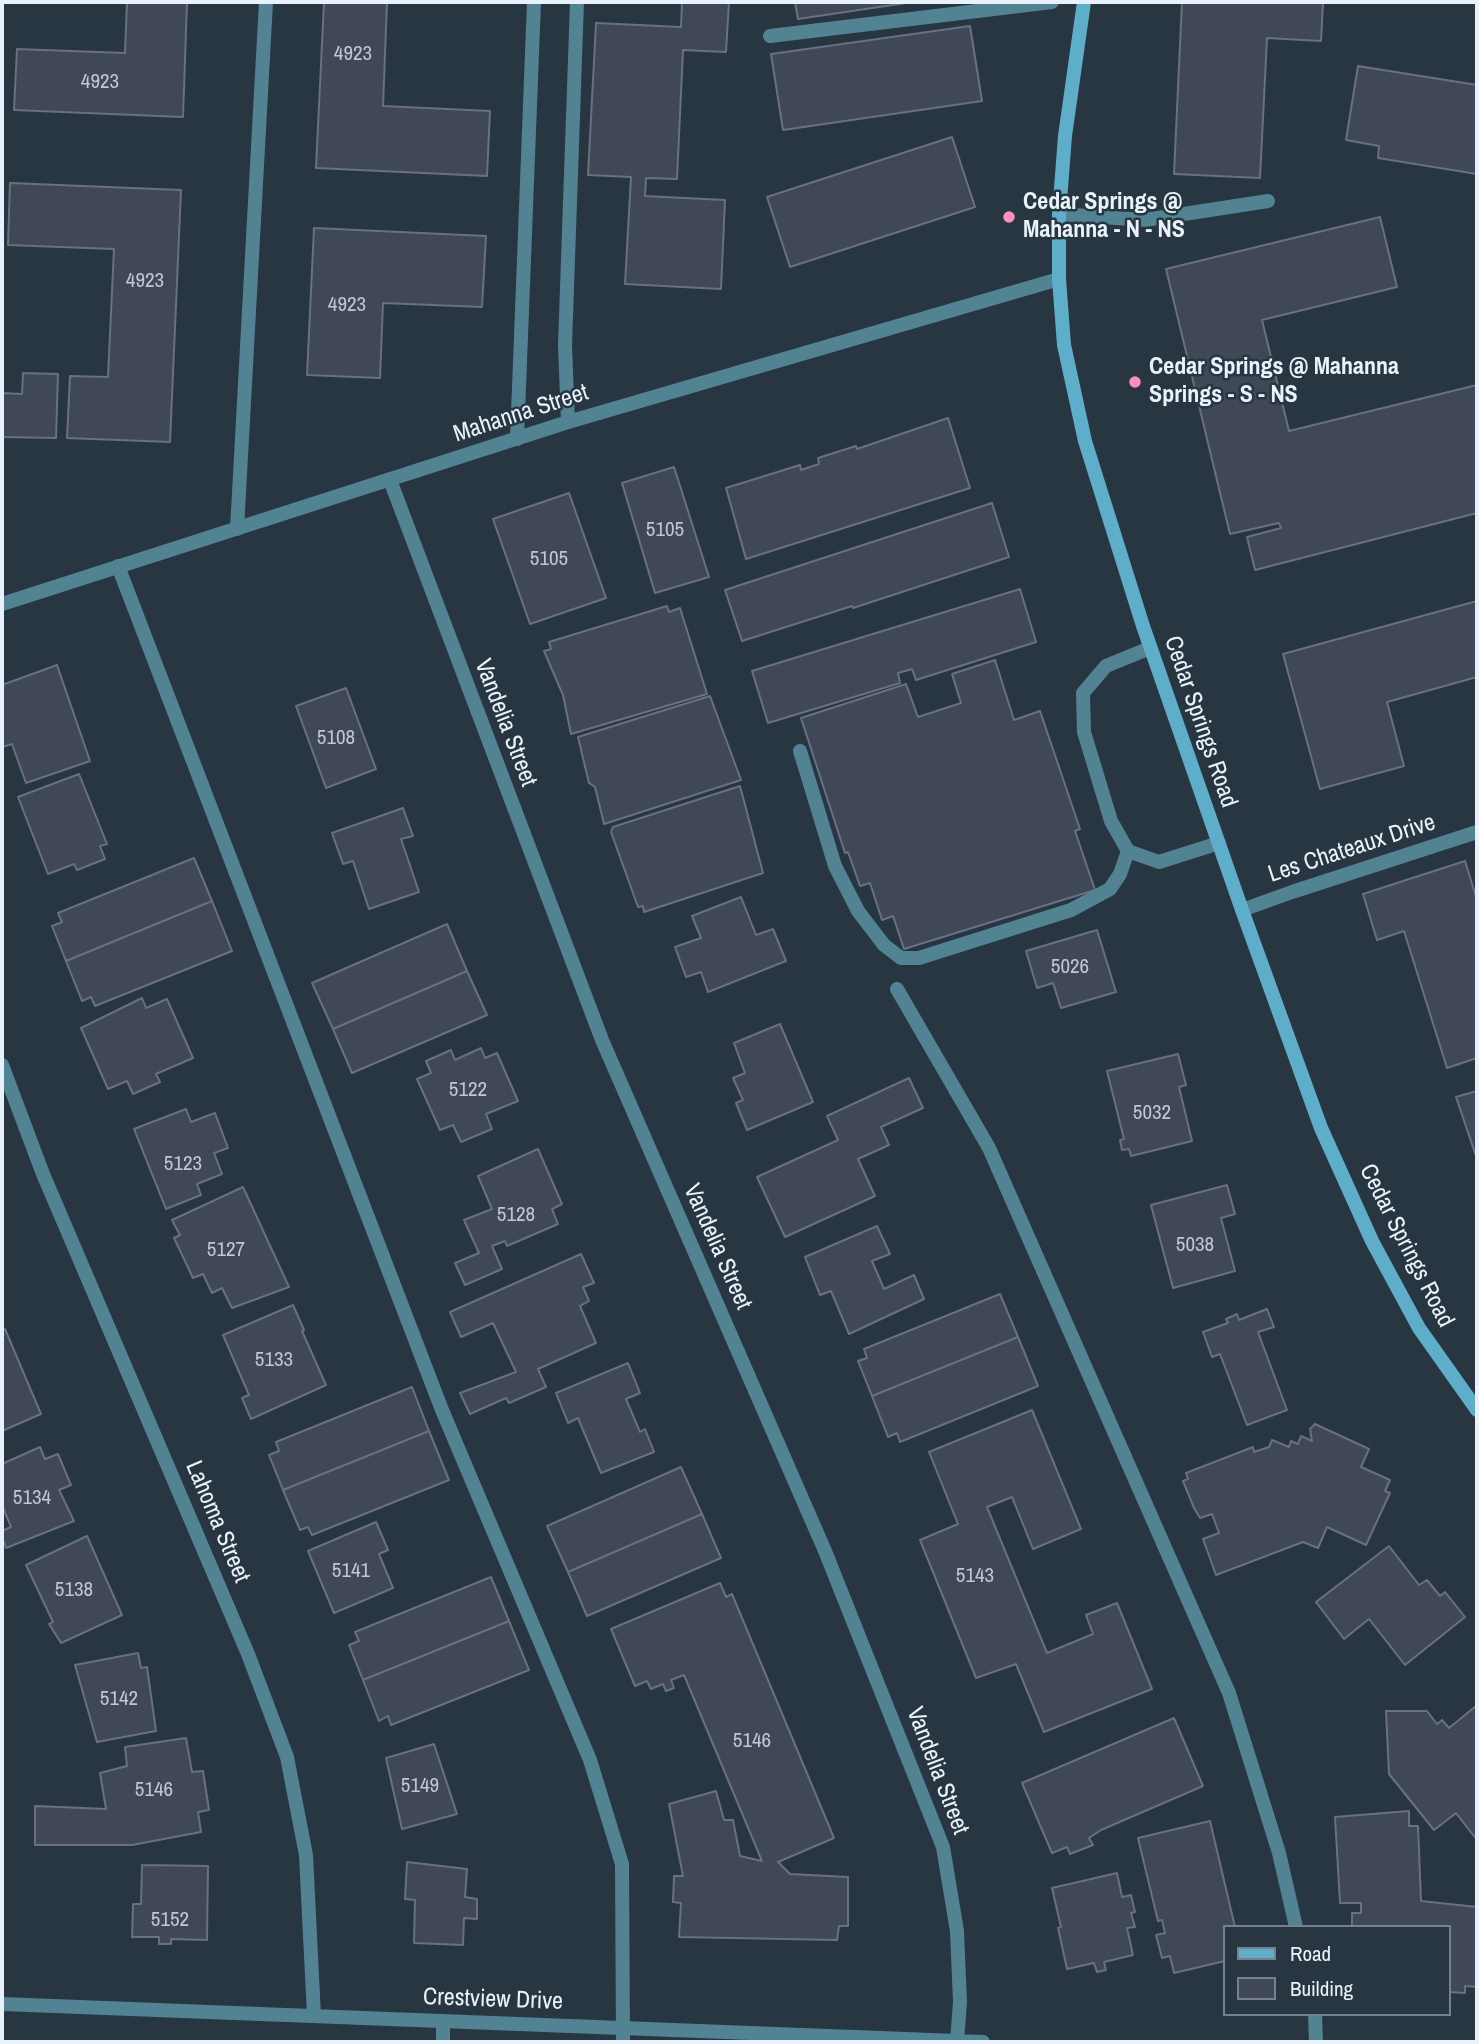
<!DOCTYPE html>
<style>
body{margin:0}
#map{position:relative;width:1479px;height:2044px;overflow:hidden;background:#283642;font-family:"Archivo Narrow",sans-serif}
canvas{display:block}
.frame{position:absolute;inset:0;border:4px solid #e9f2fa;pointer-events:none}
.legend{position:absolute;left:1223px;top:1925px;width:228px;height:91px;box-sizing:border-box;background:#283642;border:2px solid #75818c;margin:0;padding:9px 12px;list-style:none;font-size:21px;color:#e9f2fa}
.legend li{display:flex;align-items:center;gap:14px;height:35px}
.legend b{width:35px;border:2px solid #75818c}
</style>
<div id="map">
<canvas width="1479" height="2044"></canvas>
<div class="frame"></div>
<ul class="legend">
<li><b style="height:9px;background:#5eaec9"></b>Road</li>
<li><b style="height:19px;background:#404757"></b>Building</li>
</ul>
</div>
<script>
const ctx = document.querySelector('canvas').getContext('2d');
ctx.lineJoin = 'round';
function fillPath(path, color) { ctx.fillStyle = color; ctx.fill(path, 'evenodd'); }
const shape = rows => new Path2D(rows.map(r => 'M' + r).join(''));
function strokePath(path, color, width, dash) { ctx.strokeStyle = color; ctx.lineWidth = width; ctx.lineCap = dash ? 'butt' : 'round'; ctx.setLineDash(dash || []); ctx.stroke(path); }
function drawText(font, color, halo, rows, align = 'center') {
  ctx.font = font + ' "Archivo Narrow",sans-serif'; ctx.lineWidth = 5; ctx.setLineDash([]); ctx.textBaseline = 'middle'; ctx.strokeStyle = halo; ctx.fillStyle = color; for (const [text, x, y, turn = 0] of rows) {
    ctx.save(); ctx.translate(x, y); ctx.rotate((+turn || 0) * Math.PI / 180); ctx.textAlign = isNaN(turn) ? turn : align; if (halo) ctx.strokeText(text, 0, 0); ctx.fillText(text, 0, 0); ctx.restore();
  }
}
const building = shape([
 [127,2,187,2,183,117,14,110,17,49,125,53,127,2],
 [324,2,387,2,383,106,490,111,487,176,316,168,324,2],
 [682,2,729,2,726,52,683,50,677,179,646,178,645,196,725,200,721,289,625,284,631,177,588,175,596,23,681,27,682,2],
 [795,2,913,2,798,19,795,2],
 [1182,2,1323,2,1321,41,1267,38,1260,178,1174,174,1182,2],
 [970,26,982,101,783,130,771,54,970,26],
 [1358,66,1477,85,1477,174,1378,158,1379,146,1346,140,1358,66],
 [952,137,975,207,790,267,767,197,952,137],
 [10,183,181,190,170,442,67,438,70,376,108,377,114,249,8,245,10,183],
 [1380,217,1397,287,1262,320,1289,431,1477,385,1477,513,1255,570,1247,537,1281,528,1279,523,1230,534,1166,269,1380,217],
 [314,228,486,236,482,307,383,303,380,378,307,375,314,228],
 [23,373,58,374,56,438,2,437,2,393,22,394,23,373],
 [948,418,970,488,746,559,726,488,800,465,801,470,819,464,818,458,856,446,857,449,948,418],
 [674,467,709,577,655,593,622,483,674,467],
 [569,493,606,598,530,624,493,519,569,493],
 [992,503,1009,557,853,608,852,606,742,641,725,590,992,503],
 [1020,589,1036,642,916,680,912,669,898,673,900,683,768,723,752,671,1020,589],
 [1477,601,1477,677,1387,702,1404,766,1320,789,1283,654,1477,601],
 [667,606,669,612,680,608,707,694,571,734,563,695,544,651,551,649,549,642,667,606],
 [995,660,1014,720,1040,711,1080,829,1075,831,1095,890,904,949,893,916,882,920,870,883,860,886,848,852,845,853,801,718,906,684,918,717,961,703,952,674,995,660],
 [57,665,90,761,26,783,12,744,2,747,2,685,57,665],
 [346,688,376,769,326,788,296,706,346,688],
 [710,696,741,780,604,824,595,787,589,783,578,737,710,696],
 [79,774,107,844,100,846,105,859,77,870,74,864,48,874,18,797,79,774],
 [740,786,763,873,644,912,643,906,638,907,611,832,613,827,740,786],
 [403,808,413,836,401,839,419,892,369,909,353,861,343,864,332,833,403,808],
 [194,858,212,901,66,961,52,926,62,922,58,913,194,858],
 [1465,861,1477,900,1477,1058,1447,1068,1404,931,1377,940,1363,894,1465,861],
 [741,897,756,935,773,929,786,961,708,992,701,972,686,977,675,947,701,938,692,916,741,897],
 [212,901,232,951,95,1006,91,997,82,1001,66,961,212,901],
 [447,924,467,971,333,1029,312,983,447,924],
 [1097,930,1116,992,1061,1008,1053,983,1037,988,1026,951,1097,930],
 [467,971,487,1015,352,1073,333,1029,467,971],
 [142,998,146,1008,167,999,193,1058,156,1074,160,1082,133,1094,127,1081,108,1089,81,1028,142,998],
 [780,1024,813,1102,747,1130,736,1103,743,1100,733,1078,745,1073,734,1043,780,1024],
 [481,1048,485,1058,497,1053,518,1101,486,1114,492,1129,461,1142,453,1125,440,1130,417,1079,431,1073,426,1061,451,1050,455,1060,481,1048],
 [1178,1054,1186,1085,1179,1087,1192,1141,1131,1156,1129,1149,1122,1150,1120,1140,1124,1139,1107,1071,1178,1054],
 [909,1078,923,1108,881,1127,889,1145,858,1159,875,1196,785,1237,757,1177,838,1140,827,1116,909,1078],
 [1477,1091,1477,1159,1456,1097,1477,1091],
 [186,1109,191,1122,215,1113,228,1148,214,1153,222,1174,197,1184,201,1195,166,1209,134,1129,186,1109],
 [538,1149,562,1204,552,1209,558,1224,507,1246,505,1241,492,1246,502,1269,465,1285,455,1263,479,1253,464,1220,492,1209,478,1176,538,1149],
 [1227,1185,1235,1214,1221,1218,1235,1271,1173,1288,1151,1205,1227,1185],
 [243,1187,289,1287,232,1308,222,1288,212,1293,203,1274,193,1278,174,1238,180,1235,172,1220,243,1187],
 [877,1226,890,1254,872,1261,884,1289,914,1275,924,1299,849,1334,831,1291,820,1295,805,1257,877,1226],
 [581,1254,594,1283,583,1287,589,1301,580,1306,596,1343,538,1369,546,1387,509,1403,506,1398,470,1414,460,1393,516,1372,493,1323,461,1337,450,1312,581,1254],
 [1000,1294,1018,1337,872,1396,858,1361,867,1358,864,1349,1000,1294],
 [293,1305,304,1330,302,1331,326,1385,251,1419,242,1398,249,1395,223,1335,293,1305],
 [1267,1309,1274,1327,1258,1332,1287,1410,1247,1425,1220,1354,1212,1357,1203,1332,1228,1323,1226,1319,1237,1314,1239,1320,1267,1309],
 [5,1329,41,1414,2,1431,2,1331,5,1329],
 [1018,1337,1038,1386,900,1442,897,1433,888,1437,872,1396,1018,1337],
 [628,1363,640,1393,626,1399,640,1432,645,1429,654,1452,601,1473,578,1418,568,1423,556,1393,628,1363],
 [412,1387,429,1431,283,1490,269,1455,279,1451,276,1442,412,1387],
 [1032,1410,1081,1529,1033,1549,1012,1497,987,1507,1047,1653,1093,1634,1086,1615,1117,1603,1152,1689,1044,1732,1016,1664,976,1678,920,1540,958,1524,929,1452,1032,1410],
 [1315,1424,1369,1449,1361,1467,1390,1480,1385,1491,1390,1493,1366,1545,1327,1527,1318,1548,1303,1542,1216,1575,1203,1539,1219,1533,1212,1514,1200,1518,1194,1508,1183,1481,1188,1479,1186,1473,1253,1447,1254,1452,1269,1447,1272,1440,1289,1447,1291,1441,1298,1444,1301,1436,1312,1441,1310,1429,1315,1424],
 [429,1431,449,1480,312,1535,308,1527,300,1530,283,1490,429,1431],
 [40,1447,45,1459,58,1454,71,1485,59,1490,74,1521,6,1548,2,1537,2,1531,11,1527,2,1505,2,1464,40,1447],
 [681,1467,702,1514,568,1572,547,1526,681,1467],
 [702,1514,721,1558,587,1616,568,1572,702,1514],
 [376,1522,388,1550,379,1554,393,1588,334,1613,308,1551,376,1522],
 [87,1536,122,1615,61,1643,49,1624,53,1622,26,1565,87,1536],
 [1389,1546,1419,1585,1427,1580,1440,1596,1445,1592,1465,1617,1405,1665,1369,1619,1344,1639,1316,1602,1389,1546],
 [491,1577,509,1621,363,1680,349,1645,359,1641,355,1632,491,1577],
 [720,1583,726,1597,732,1594,834,1838,778,1862,790,1874,848,1877,848,1926,839,1926,837,1940,679,1937,681,1903,673,1902,674,1876,683,1876,669,1804,716,1791,724,1820,733,1820,740,1856,762,1861,684,1675,671,1680,674,1688,666,1691,663,1684,651,1689,647,1681,635,1686,611,1629,720,1583],
 [509,1621,529,1670,391,1725,388,1716,379,1721,363,1680,509,1621],
 [138,1653,141,1668,147,1667,156,1731,97,1742,75,1665,138,1653],
 [1476,1706,1477,1708,1477,1840,1456,1813,1434,1830,1389,1774,1386,1711,1427,1711,1437,1724,1442,1720,1449,1728,1476,1706],
 [1174,1718,1203,1786,1101,1830,1089,1838,1093,1845,1070,1854,1067,1847,1052,1853,1022,1783,1174,1718],
 [186,1738,192,1772,203,1771,209,1810,198,1812,201,1832,132,1845,35,1845,35,1806,106,1809,100,1773,127,1766,125,1747,186,1738],
 [434,1744,457,1814,402,1829,386,1758,434,1744],
 [1409,1811,1409,1826,1418,1826,1421,1901,1477,1907,1477,1987,1465,1986,1465,1993,1449,1992,1449,1927,1352,1927,1352,1913,1361,1913,1361,1903,1340,1903,1335,1817,1409,1811],
 [1210,1821,1235,1927,1225,1927,1225,1961,1174,1973,1170,1956,1162,1958,1156,1935,1165,1933,1162,1920,1158,1921,1138,1838,1210,1821],
 [407,1862,467,1869,465,1897,477,1899,477,1919,464,1918,463,1945,414,1943,415,1900,405,1899,407,1862],
 [142,1865,208,1866,207,1940,171,1939,171,1944,159,1944,159,1937,132,1937,133,1904,141,1904,142,1865],
 [1117,1873,1122,1897,1131,1895,1135,1912,1131,1913,1135,1927,1127,1928,1133,1955,1104,1962,1106,1970,1097,1972,1094,1963,1067,1969,1058,1928,1061,1927,1052,1888,1117,1873]
]);
const service = shape([
 [770,36,1052,2],
 [1059,214,1145,220,1268,201],
 [568,422,565,345,577,2],
 [517,439,534,2],
 [237,529,266,2],
 [118,566,442,1410,590,1760,622,1864,623,2042],
 [1150,648,1106,666,1083,693,1084,732,1111,821,1128,851,1159,862,1219,843],
 [800,751,835,866,858,911,884,945,901,958,919,958,1071,910,1110,889,1120,874,1128,851],
 [1242,910,1292,892,1477,832],
 [897,989,989,1148,1229,1693,1279,1853,1296,1927],
 [1315,2014,1316,2042],
 [443,2021,443,2042]
]);
const minor = shape([
 [390,480,602,1040,825,1551,943,1847,957,1931,960,2002,957,2041],
 [2,604,568,422,1059,279],
 [2,1065,43,1174,248,1654,287,1757,306,1855,314,2016],
 [2,2004,983,2042]
]);
const secondary = shape([
 [1084,2,1065,136,1059,214,1059,279,1064,345,1085,441,1143,626,1242,910,1321,1128,1372,1241,1419,1328,1477,1410]
]);
const markers = [
 [1009,217,7,"#fe8ebc"],
 [1135,382,7,"#fe8ebc"]
];
const numberNames = [
 ["4923",353,54],
 ["4923",100,82],
 ["4923",145,281],
 ["4923",347,305],
 ["5105",665,530],
 ["5105",549,559],
 ["5108",336,738],
 ["5026",1070,967],
 ["5122",468,1090],
 ["5032",1152,1113],
 ["5123",183,1164],
 ["5128",516,1215],
 ["5038",1195,1245],
 ["5127",226,1250],
 ["5133",274,1360],
 ["5134",32,1498],
 ["5141",351,1571],
 ["5143",975,1576],
 ["5138",74,1590],
 ["5142",119,1699],
 ["5146",752,1741],
 ["5149",420,1786],
 ["5146",154,1790],
 ["5152",170,1920]
];
const poiNames = [
 ["Cedar Springs @",1023,203],
 ["Mahanna - N - NS",1023,231],
 ["Cedar Springs @ Mahanna",1149,368],
 ["Springs - S - NS",1149,396]
];
const streetNames = [
 ["Mahanna Street",521,414,-18],
 ["Cedar Springs Road",1200,722,71],
 ["Vandelia Street",505,723,69],
 ["Les Chateaux Drive",1352,849,-18],
 ["Cedar Springs Road",1406,1246,63],
 ["Vandelia Street",717,1247,66],
 ["Lahoma Street",217,1522,67],
 ["Vandelia Street",937,1771,69],
 ["Crestview Drive",493,2000,2]
];
fillPath(building, '#404757');
strokePath(building, '#687081', 2);
strokePath(service, '#528393', 14);
strokePath(minor, '#528393', 14);
strokePath(secondary, '#5eaec9', 14);
for (const [x, y, r, color] of markers) { const dot = new Path2D(); dot.arc(x, y, r, 0, 2 * Math.PI); ctx.fillStyle = color; ctx.fill(dot); strokePath(dot, '#283642', 2.5); }
drawText('21px', '#bfc7d1', null, numberNames);
drawText('bold 24px', '#e9f2fa', '#283642', poiNames, 'left');
drawText('24px', '#e9f2fa', '#283642', streetNames);
</script>
